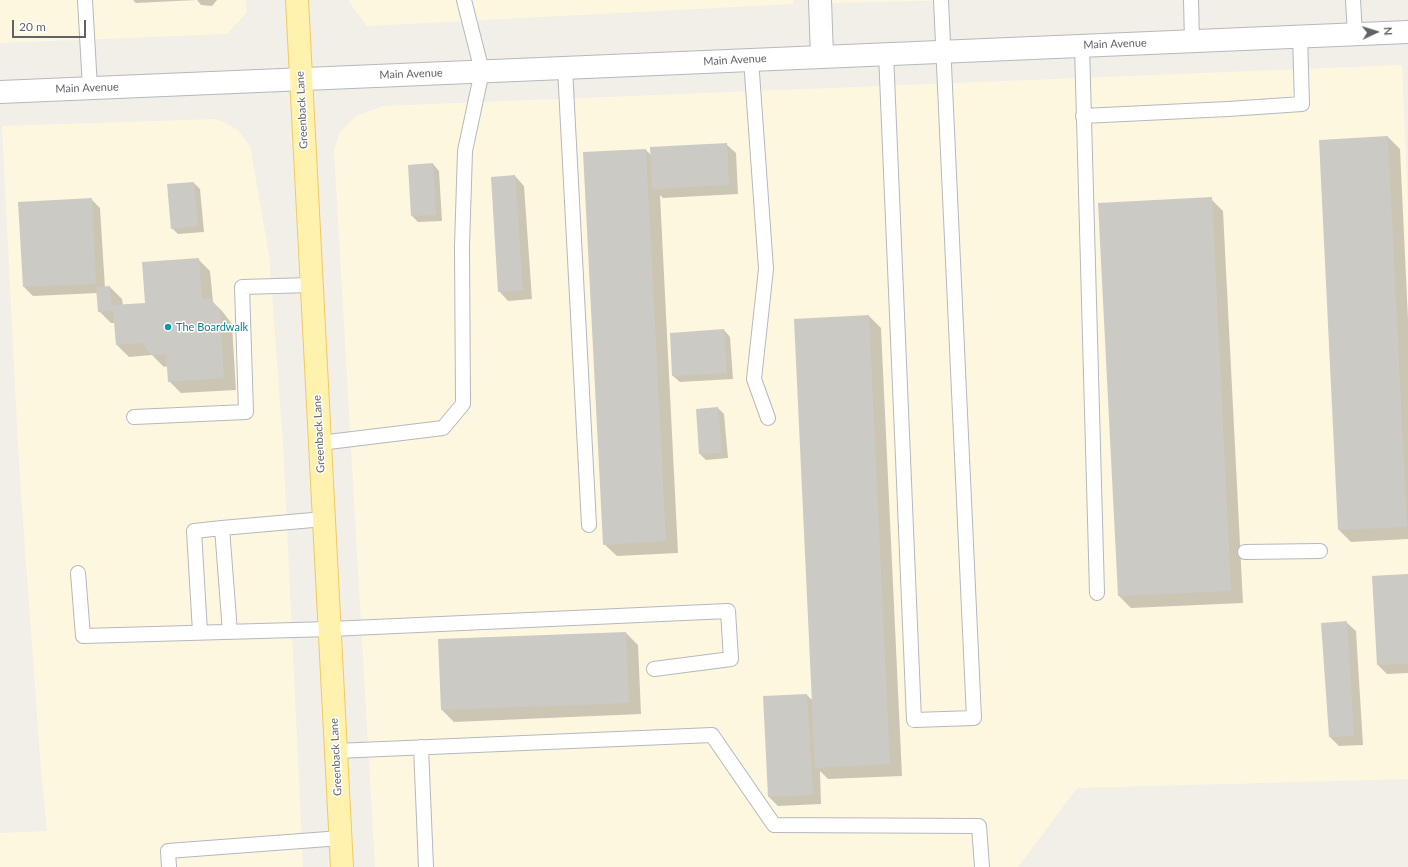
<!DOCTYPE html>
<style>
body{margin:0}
#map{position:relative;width:1408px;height:867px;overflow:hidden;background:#f1efe8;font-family:Lato,sans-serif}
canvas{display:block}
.north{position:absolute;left:1356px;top:12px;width:40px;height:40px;-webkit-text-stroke:3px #fff;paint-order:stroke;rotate:86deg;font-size:11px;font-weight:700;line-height:16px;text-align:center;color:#5f6368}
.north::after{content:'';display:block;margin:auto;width:14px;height:18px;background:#5f6368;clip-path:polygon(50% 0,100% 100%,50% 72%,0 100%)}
.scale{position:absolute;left:12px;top:20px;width:74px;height:18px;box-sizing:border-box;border:2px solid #5f6368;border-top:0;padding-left:5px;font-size:12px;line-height:14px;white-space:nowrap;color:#5f6368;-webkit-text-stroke:3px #fff;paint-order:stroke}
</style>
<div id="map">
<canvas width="1408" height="867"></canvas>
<div class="north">N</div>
<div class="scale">20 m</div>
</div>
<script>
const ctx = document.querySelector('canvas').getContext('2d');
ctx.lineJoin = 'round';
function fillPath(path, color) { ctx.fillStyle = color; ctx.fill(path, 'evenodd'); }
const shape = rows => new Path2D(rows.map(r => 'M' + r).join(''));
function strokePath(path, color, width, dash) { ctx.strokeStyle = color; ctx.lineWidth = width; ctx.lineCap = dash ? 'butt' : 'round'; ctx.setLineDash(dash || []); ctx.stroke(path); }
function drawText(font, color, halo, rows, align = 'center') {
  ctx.font = font + ' Lato,sans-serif'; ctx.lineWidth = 3; ctx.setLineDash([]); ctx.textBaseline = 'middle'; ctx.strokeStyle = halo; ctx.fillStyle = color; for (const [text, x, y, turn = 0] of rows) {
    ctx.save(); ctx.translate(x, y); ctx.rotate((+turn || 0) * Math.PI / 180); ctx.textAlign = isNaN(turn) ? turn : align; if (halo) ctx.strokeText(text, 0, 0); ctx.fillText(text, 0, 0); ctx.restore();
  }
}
const commercial = shape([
 [0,0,246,0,247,12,227,34,0,43],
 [349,0,793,0,793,4,367,26,349,2],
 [826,0,959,0,826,3],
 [1402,65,1408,208,1408,779,1077,788,1018,867,375,867,334,150,340,132,356,116,383,106],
 [217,119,238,130,250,146,269,255,283,443,303,867,0,867,0,833,47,831,40,757,19,465,2,126]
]);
const shadow = shape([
 [133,0,217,0,212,6,201,5,197,0,136,3],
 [1388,137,1400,149,1408,319,1408,539,1351,542,1339,530,1320,141],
 [726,144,736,153,738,194,663,198,660,195,678,553,617,556,604,544,646,150,652,156],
 [433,164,439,171,442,221,418,222,412,216],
 [515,176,524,186,532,299,508,301,499,291],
 [194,183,200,189,204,232,178,234,172,228],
 [91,199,100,208,105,288,110,287,122,299,123,305,146,304,198,259,210,271,213,302,222,311,232,324,236,390,181,393,169,381,168,366,164,367,152,355,129,357,117,345,115,323,111,323,99,311,98,293,33,296,24,287],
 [1211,199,1223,211,1243,603,1131,608,1119,596],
 [869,316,881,328,902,776,828,779,820,771,821,804,778,806,769,797,807,695,813,701],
 [724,330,730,337,733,379,680,382,673,376,671,334],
 [718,408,724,414,728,458,706,460,700,454,697,410],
 [1408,575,1408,673,1387,674,1378,665,1374,576],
 [1346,622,1356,631,1363,745,1339,746,1330,737,1322,624],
 [626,633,638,645,641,714,454,722,442,710]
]);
const building = shape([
 [1388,136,1407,527,1338,530,1319,140],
 [727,143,729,185,652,189,650,147],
 [646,149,666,541,603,545,583,152],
 [433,163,436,215,411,216,408,165],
 [515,175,523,290,498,292,491,177],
 [194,182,198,226,171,229,167,184],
 [1212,197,1231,591,1118,596,1098,203],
 [92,198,96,284,23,287,18,202],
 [199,258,202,299,210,298,220,311,224,378,168,382,166,354,151,355,142,343,116,345,113,311,98,312,96,287,110,286,112,305,145,303,142,262],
 [869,315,890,764,815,768,794,319],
 [724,329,727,373,672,376,670,333],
 [718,407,722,453,699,454,696,409],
 [1408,574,1408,664,1377,665,1372,576],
 [1347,621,1354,736,1329,737,1321,623],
 [626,632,629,703,441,710,438,639],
 [807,694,813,795,768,797,763,696]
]);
const service = shape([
 [85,0,90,88],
 [1191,0,1192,41],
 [1353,0,1355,34],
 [1082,46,1097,593],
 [886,53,914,720,974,718,941,0],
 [751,59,766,269,754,379,768,418],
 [565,68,589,525],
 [1083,116,1228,109,1302,104,1300,36],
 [134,417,246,412,242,287,311,285],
 [320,443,443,428,463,404,462,246,465,151,482,71,464,0],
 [1245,552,1320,551],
 [78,573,83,636,330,629,728,611,731,659,654,669],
 [200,632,194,531,222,528],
 [230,632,222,528,324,519],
 [421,747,426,867],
 [336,751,712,735,774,825,979,826,982,867],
 [169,867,168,851,341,838]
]);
const minor = shape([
 [820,0,822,56]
]);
const tertiary = shape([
 [0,92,1408,32]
]);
const primary = shape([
 [297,0,342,867]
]);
const markers = [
 [168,327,4,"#0f9aa8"]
];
const streetNames = [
 ["Main Avenue",1115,44,-2],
 ["Main Avenue",735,60,-3],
 ["Main Avenue",411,74,-2],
 ["Main Avenue",87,88,-2],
 ["Greenback Lane",302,110,-93],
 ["Greenback Lane",319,434,-93],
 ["Greenback Lane",336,757,-93]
];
const cultureNames = [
 ["The Boardwalk",176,327]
];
fillPath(commercial, '#fef7e0');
fillPath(shadow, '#0003');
fillPath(building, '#cccac5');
strokePath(service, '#b5b8bc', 16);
strokePath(minor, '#b5b8bc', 24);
strokePath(tertiary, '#b5b8bc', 24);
strokePath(primary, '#f2c960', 24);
strokePath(service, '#fff', 14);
strokePath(minor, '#fff', 22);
strokePath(tertiary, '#fff', 22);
strokePath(primary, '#fff2af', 22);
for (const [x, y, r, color] of markers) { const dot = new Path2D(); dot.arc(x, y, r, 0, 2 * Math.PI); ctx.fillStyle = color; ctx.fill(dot); strokePath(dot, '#fff', 1.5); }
drawText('11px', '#5f6368', '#fff', streetNames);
drawText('11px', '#0d838f', '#fff', cultureNames, 'left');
</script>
